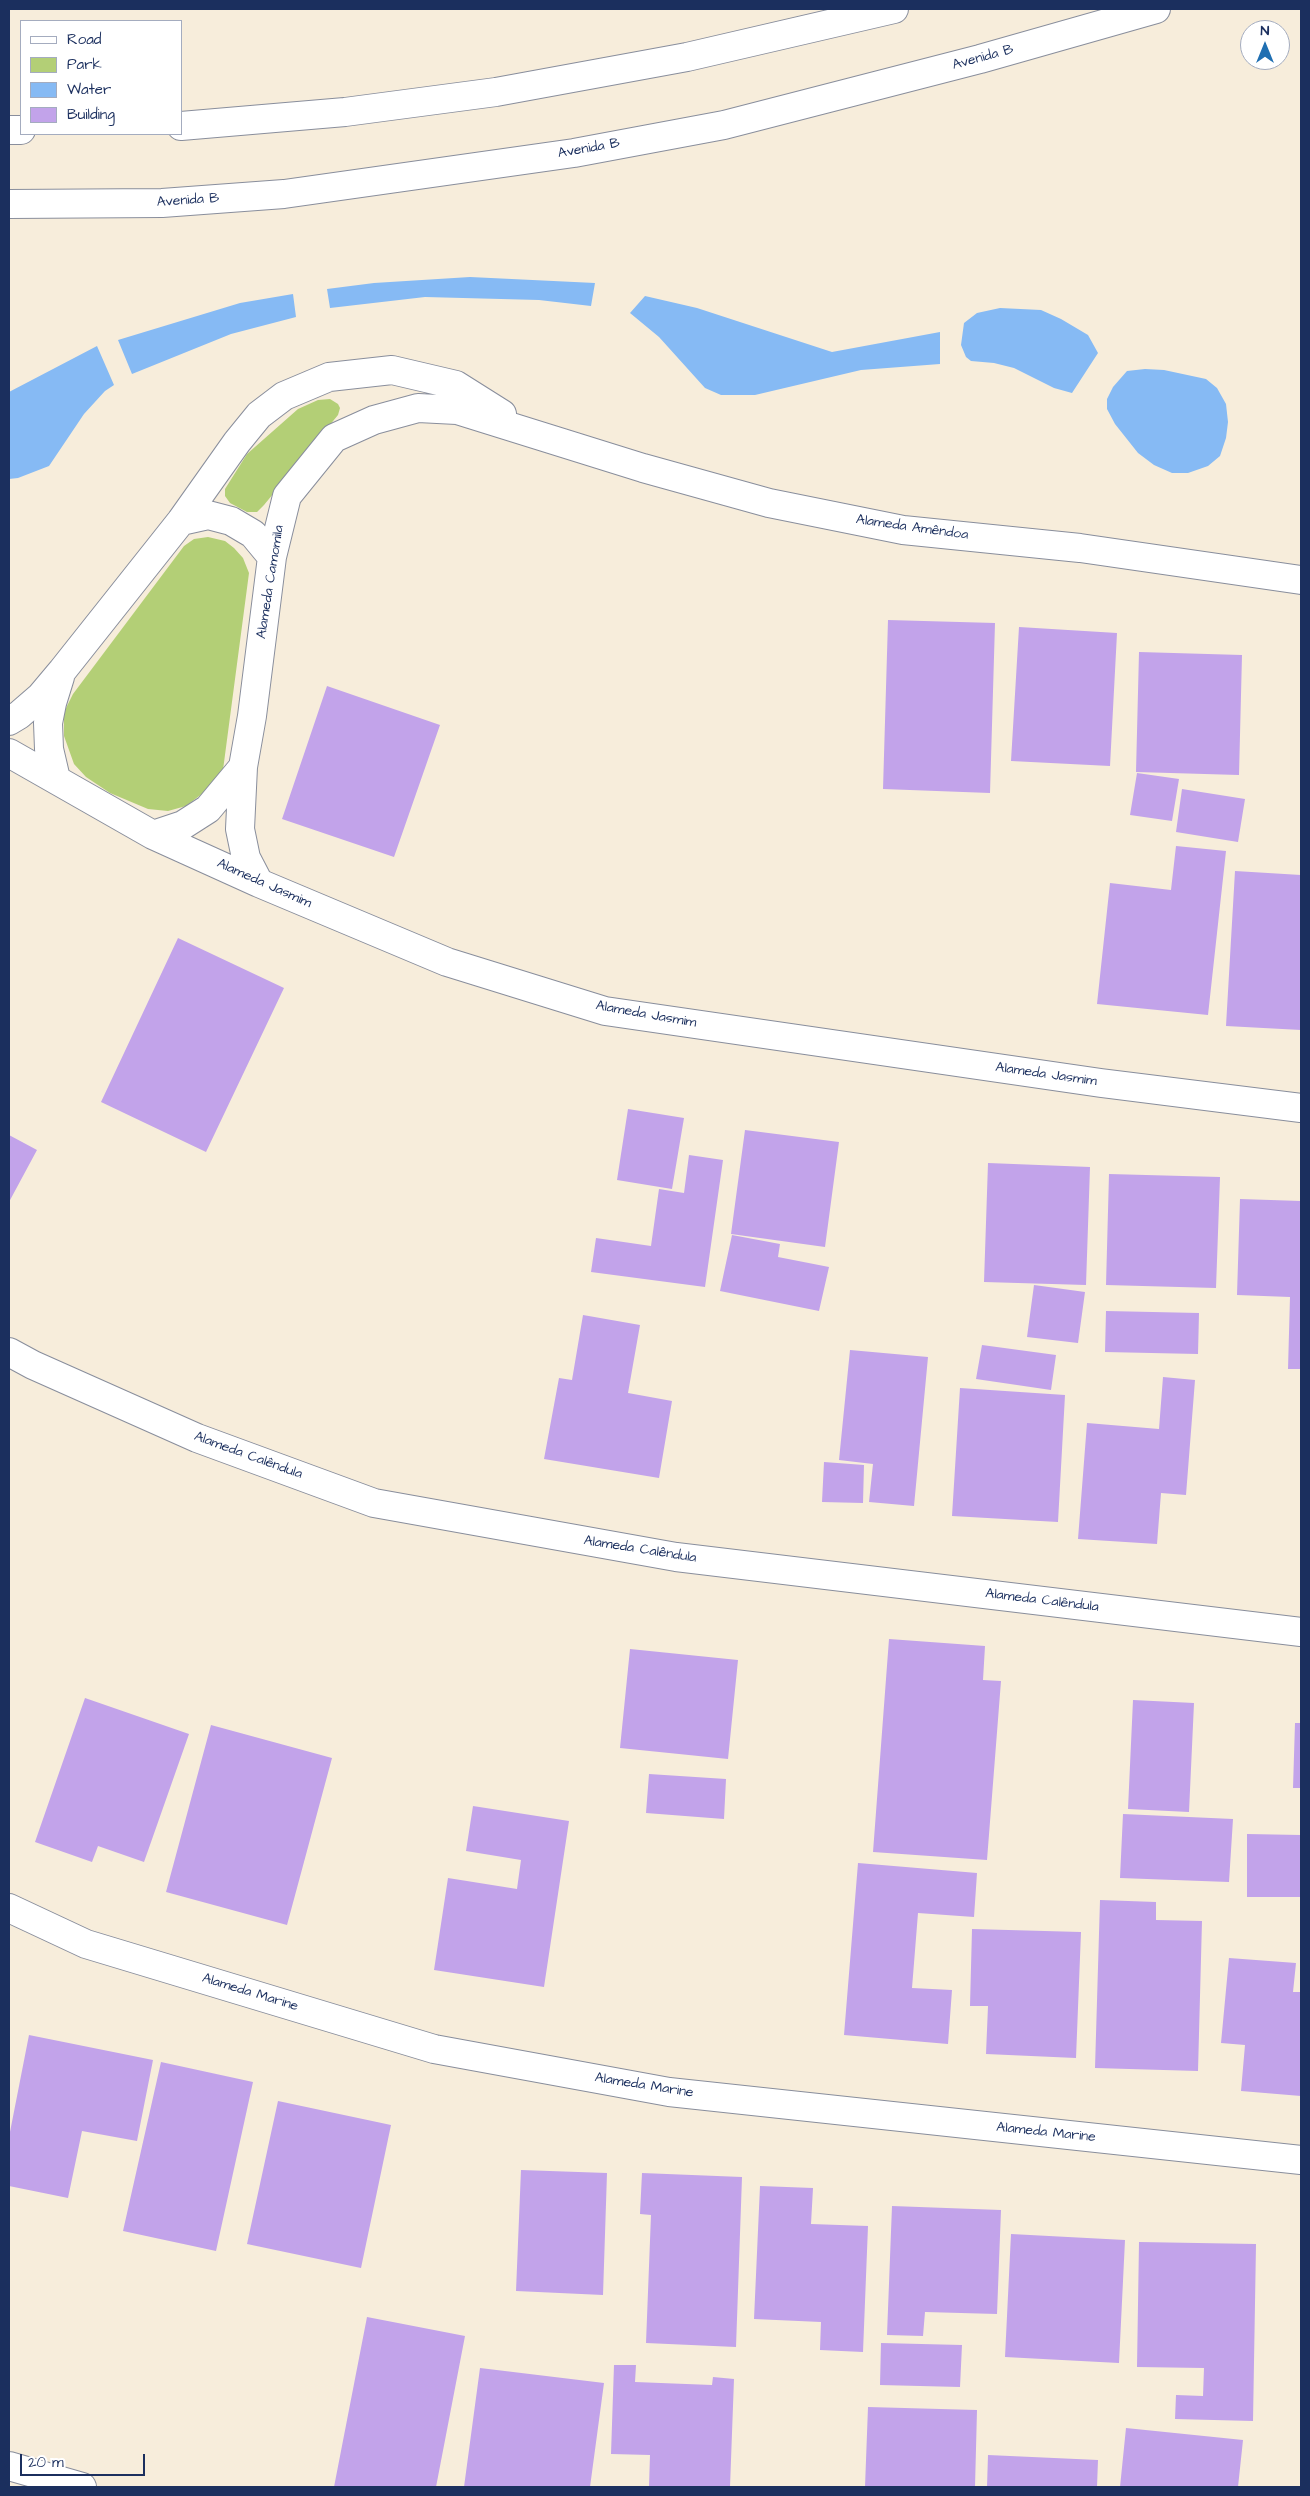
<!DOCTYPE html>
<meta charset="utf-8">
<style>
body{margin:0}
#map{position:relative;width:1310px;height:2496px;overflow:hidden;background:#f7eddb;font-family:"Architects Daughter",sans-serif}
canvas{display:block}
.frame{position:absolute;inset:0;border:10px solid #1b2f5e;pointer-events:none}
.legend{position:absolute;left:20px;top:20px;width:162px;height:115px;box-sizing:border-box;background:#fff;border:1px solid #a4acbf;margin:0;padding:6px 9px;list-style:none;font-size:15px;color:#1b2f5e}
.legend li{display:flex;align-items:center;gap:10px;height:25px}
.legend b{width:25px;border:1px solid #a4acbf}
.north{position:absolute;left:1240px;top:20px;width:50px;height:50px;box-sizing:border-box;background:#fff;border:1px solid #a4acbf;border-radius:50%;rotate:0deg;font-size:14px;font-weight:700;line-height:20px;text-align:center;color:#1b2f5e}
.north::after{content:'';display:block;margin:auto;width:18px;height:22px;background:#1f6fb2;clip-path:polygon(50% 0,100% 100%,50% 72%,0 100%)}
.scale{position:absolute;left:20px;top:2454px;width:125px;height:22px;box-sizing:border-box;border:2px solid #1b2f5e;border-top:0;padding-left:6px;font-size:15px;line-height:18px;white-space:nowrap;color:#1b2f5e;-webkit-text-stroke:4px #fff;paint-order:stroke}
</style>
<div id="map">
<canvas width="1310" height="2496"></canvas>
<div class="frame"></div>
<ul class="legend">
<li><b style="height:6px;background:#fff"></b>Road</li>
<li><b style="height:14px;background:#b3cf76"></b>Park</li>
<li><b style="height:14px;background:#86baf4"></b>Water</li>
<li><b style="height:14px;background:#c2a3ea"></b>Building</li>
</ul>
<div class="north">N</div>
<div class="scale">20 m</div>
</div>
<script>
const ctx = document.querySelector('canvas').getContext('2d');
ctx.lineJoin = 'round';
function fillPath(path, color) { ctx.fillStyle = color; ctx.fill(path, 'evenodd'); }
const shape = rows => new Path2D(rows.map(r => 'M' + r).join(''));
function strokePath(path, color, width, dash) { ctx.strokeStyle = color; ctx.lineWidth = width; ctx.lineCap = dash ? 'butt' : 'round'; ctx.setLineDash(dash || []); ctx.stroke(path); }
function drawText(font, color, halo, rows, align = 'center') {
  ctx.font = font + ' "Architects Daughter",sans-serif'; ctx.lineWidth = 5; ctx.setLineDash([]); ctx.textBaseline = 'middle'; ctx.strokeStyle = halo; ctx.fillStyle = color; for (const [text, x, y, turn = 0] of rows) {
    ctx.save(); ctx.translate(x, y); ctx.rotate((+turn || 0) * Math.PI / 180); ctx.textAlign = isNaN(turn) ? turn : align; if (halo) ctx.strokeText(text, 0, 0); ctx.fillText(text, 0, 0); ctx.restore();
  }
}
const green = shape([
 [330,399,338,404,340,408,338,415,264,505,257,512,247,512,230,503,225,496,225,489,247,454,298,409,318,400],
 [208,537,225,541,234,548,243,558,249,573,223,770,211,787,186,806,168,811,148,809,110,793,86,777,74,764,64,736,64,712,73,694,184,546,194,539]
]);
const water = shape([
 [470,277,595,283,591,306,539,300,425,297,330,308,327,289,374,283],
 [293,294,296,317,231,334,132,374,118,340,240,303],
 [645,296,697,308,832,352,940,332,940,364,861,370,755,395,721,395,705,388,659,337,630,313],
 [1000,308,1041,310,1061,319,1088,335,1098,353,1072,393,1054,388,1014,368,994,363,971,361,966,357,961,345,964,323,977,313],
 [97,346,114,385,105,391,84,414,49,466,18,478,9,479,9,392],
 [1145,369,1164,370,1206,379,1217,388,1226,404,1228,422,1226,438,1220,456,1208,466,1188,473,1172,473,1154,465,1138,453,1115,424,1107,409,1107,399,1113,387,1127,371]
]);
const building = shape([
 [888,620,995,623,990,793,883,789],
 [1019,627,1117,633,1110,766,1011,761],
 [1139,652,1242,655,1239,775,1136,772],
 [327,686,440,725,394,857,282,819],
 [1137,773,1179,779,1172,821,1130,815],
 [1182,789,1245,799,1238,842,1176,832],
 [1176,846,1226,851,1208,1015,1097,1004,1110,883,1171,890],
 [1235,871,1301,875,1301,1030,1226,1026],
 [178,938,284,988,206,1152,101,1102],
 [628,1109,684,1118,672,1189,617,1180],
 [745,1130,839,1142,825,1247,731,1234],
 [9,1135,37,1150,9,1202],
 [689,1155,723,1160,705,1287,591,1272,596,1238,651,1246,659,1189,684,1193],
 [988,1163,1090,1167,1086,1285,984,1282],
 [1109,1174,1220,1177,1216,1288,1106,1285],
 [1240,1199,1301,1201,1301,1369,1288,1369,1290,1297,1237,1295],
 [732,1235,780,1244,778,1257,829,1267,819,1311,720,1291],
 [1034,1285,1085,1292,1078,1343,1027,1337],
 [1106,1311,1199,1313,1198,1354,1105,1352],
 [583,1315,640,1325,628,1393,672,1401,659,1478,544,1459,559,1378,572,1380],
 [982,1345,1056,1355,1051,1390,976,1379],
 [850,1350,928,1357,914,1506,869,1502,873,1464,839,1460],
 [1163,1377,1195,1380,1186,1495,1161,1493,1157,1544,1078,1539,1087,1423,1159,1429],
 [960,1388,1065,1395,1058,1522,952,1516],
 [824,1462,864,1465,863,1503,822,1502],
 [889,1639,985,1646,983,1680,1001,1681,987,1860,873,1852],
 [630,1649,738,1660,728,1759,620,1748],
 [85,1698,189,1734,144,1862,98,1846,92,1862,35,1842],
 [1133,1700,1194,1703,1189,1812,1128,1809],
 [1295,1723,1301,1723,1301,1788,1293,1788],
 [211,1725,332,1758,287,1925,166,1892],
 [649,1774,726,1779,724,1819,646,1813],
 [473,1806,569,1821,544,1987,434,1970,448,1878,517,1889,521,1860,466,1851],
 [1123,1814,1233,1819,1229,1882,1120,1878],
 [1247,1834,1301,1835,1301,1897,1247,1897],
 [858,1863,977,1873,974,1917,918,1913,912,1988,952,1990,948,2044,844,2035],
 [1100,1900,1156,1902,1156,1920,1202,1921,1198,2071,1095,2068],
 [972,1929,1081,1932,1076,2058,986,2054,988,2006,970,2006],
 [1229,1958,1296,1963,1293,1992,1301,1992,1301,2096,1241,2091,1245,2045,1221,2043],
 [29,2035,153,2060,137,2141,82,2131,68,2198,9,2186,9,2137],
 [161,2062,253,2082,216,2251,123,2231],
 [278,2101,391,2125,361,2268,247,2244],
 [521,2170,607,2173,603,2295,516,2291],
 [642,2173,742,2177,736,2347,646,2343,651,2215,640,2214],
 [760,2186,813,2188,811,2224,868,2226,863,2352,820,2350,821,2322,754,2319],
 [892,2206,1001,2210,997,2314,925,2312,923,2336,887,2335],
 [1011,2234,1125,2240,1119,2363,1005,2357],
 [1139,2242,1256,2244,1253,2421,1175,2419,1176,2395,1203,2396,1204,2368,1137,2367],
 [367,2317,465,2336,436,2487,334,2487],
 [881,2343,962,2345,960,2387,880,2385],
 [614,2365,636,2365,635,2382,712,2385,713,2377,734,2379,730,2487,649,2487,650,2455,611,2454],
 [480,2368,604,2383,590,2487,464,2487],
 [868,2407,977,2410,975,2487,865,2487],
 [1126,2428,1243,2440,1238,2487,1120,2487],
 [988,2455,1098,2460,1097,2487,987,2487]
]);
const minor = shape([
 [181,126,345,112,496,92,687,57,894,9],
 [9,130,21,130],
 [9,204,162,203,284,194,574,153,724,125,980,59,1156,9],
 [181,521,208,515,231,521,253,534,272,557],
 [9,721,19,715,41,696,62,671,181,521,237,442,259,415,284,396,329,377,392,370,456,385,502,414],
 [9,753,153,835,259,883,447,962,605,1011,1101,1083,1301,1108],
 [56,779,49,749,48,723,52,703,60,677],
 [153,835,183,825,208,809,243,767],
 [259,883,246,858,240,829,243,767,252,716,272,557,287,496,334,438,374,420,418,408,457,410,643,468,769,503,903,530,1080,548,1301,580],
 [9,1352,33,1365,197,1438,374,1503,676,1557,1301,1632],
 [9,1908,86,1944,434,2049,669,2092,1301,2160],
 [9,2466,82,2487]
]);
const streetNames = [
 ["Avenida B",983,58,-15],
 ["Avenida B",589,149,-10],
 ["Avenida B",188,201,-4],
 ["Alameda Amêndoa",912,528,8],
 ["Alameda Camomila",271,582,-81],
 ["Alameda Jasmim",264,884,24],
 ["Alameda Jasmim",646,1015,10],
 ["Alameda Jasmim",1046,1075,8],
 ["Alameda Calêndula",248,1456,20],
 ["Alameda Calêndula",640,1550,9],
 ["Alameda Calêndula",1042,1601,7],
 ["Alameda Marine",250,1993,17],
 ["Alameda Marine",644,2086,9],
 ["Alameda Marine",1046,2133,6]
];
fillPath(green, '#b3cf76');
fillPath(water, '#86baf4');
fillPath(building, '#c2a3ea');
strokePath(minor, '#898e9c', 30);
strokePath(minor, '#fff', 28);
drawText('14px', '#1b2f5e', '#fff', streetNames);
</script>
